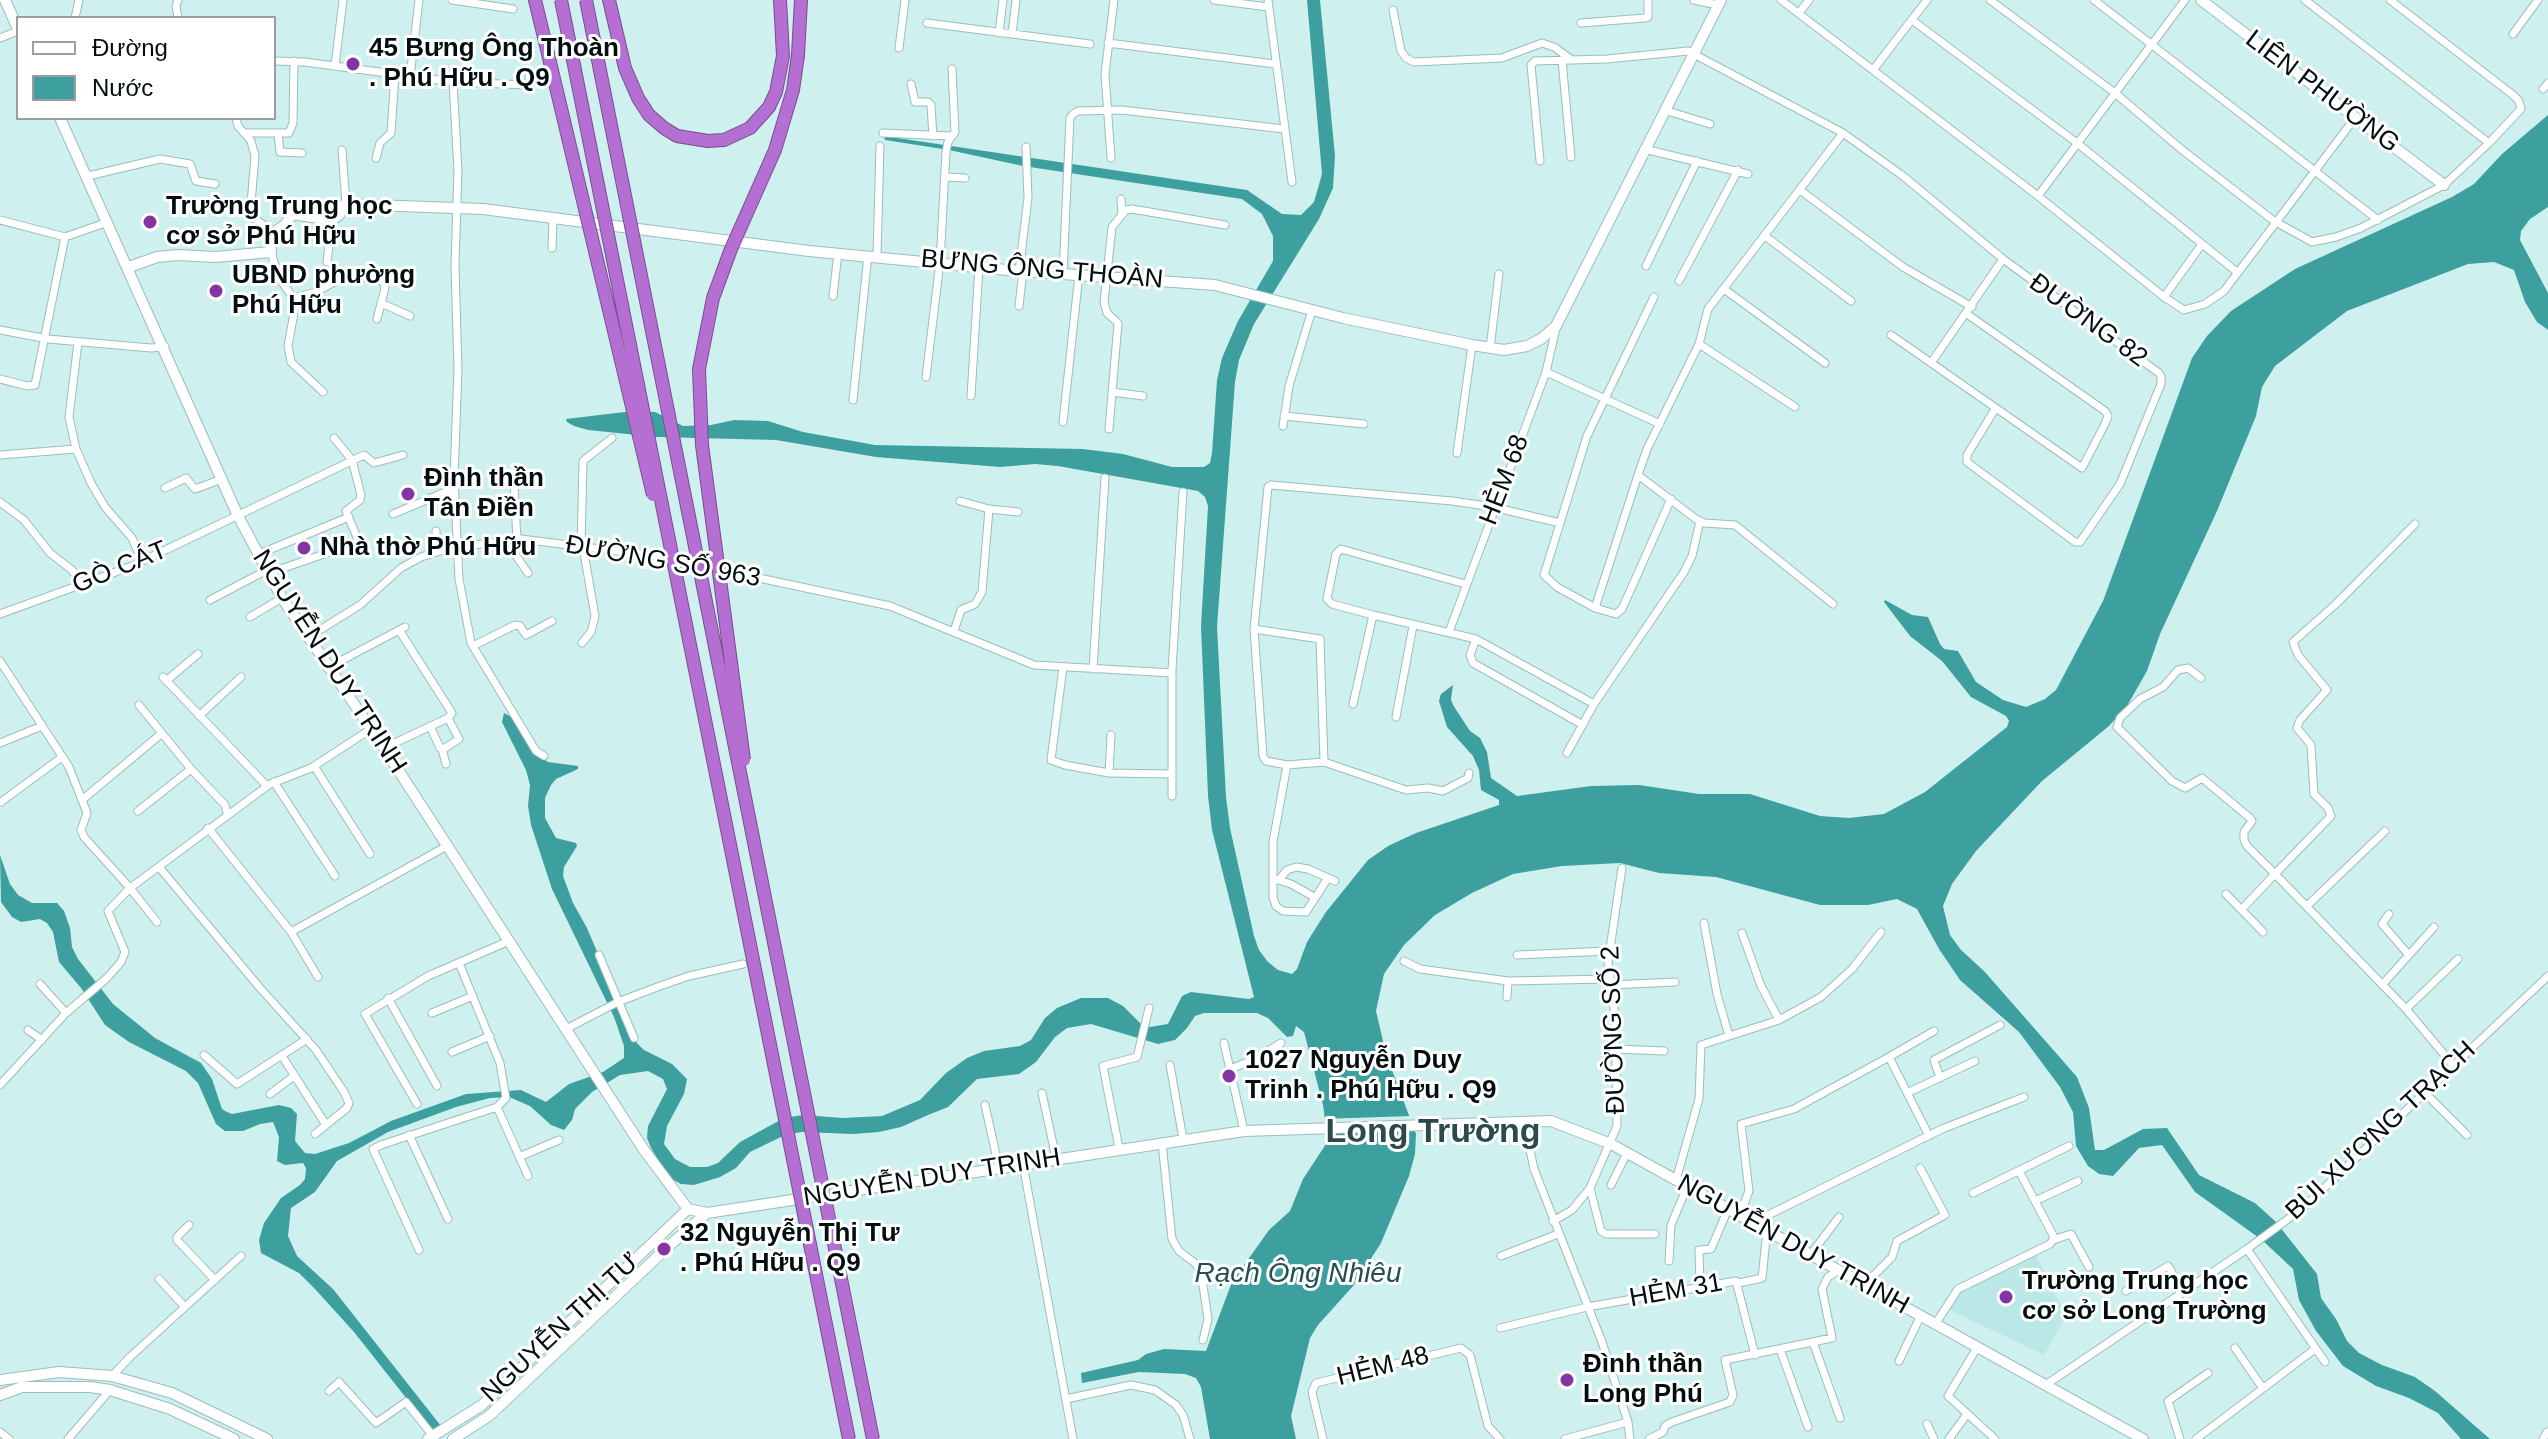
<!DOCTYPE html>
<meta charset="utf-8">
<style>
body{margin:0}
#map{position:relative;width:2548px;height:1439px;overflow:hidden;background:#cef1f0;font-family:Helvetica,sans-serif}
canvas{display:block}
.legend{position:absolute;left:16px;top:16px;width:260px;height:104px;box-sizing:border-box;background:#fff;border:2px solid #9a9f9f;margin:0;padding:10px 14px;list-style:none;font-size:24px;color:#030e0e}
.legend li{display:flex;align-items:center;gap:16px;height:40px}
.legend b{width:40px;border:2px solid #9a9f9f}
</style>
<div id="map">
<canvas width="2548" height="1439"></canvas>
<ul class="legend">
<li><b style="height:10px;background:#fff"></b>Đường</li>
<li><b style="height:22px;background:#3e9f9f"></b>Nước</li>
</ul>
</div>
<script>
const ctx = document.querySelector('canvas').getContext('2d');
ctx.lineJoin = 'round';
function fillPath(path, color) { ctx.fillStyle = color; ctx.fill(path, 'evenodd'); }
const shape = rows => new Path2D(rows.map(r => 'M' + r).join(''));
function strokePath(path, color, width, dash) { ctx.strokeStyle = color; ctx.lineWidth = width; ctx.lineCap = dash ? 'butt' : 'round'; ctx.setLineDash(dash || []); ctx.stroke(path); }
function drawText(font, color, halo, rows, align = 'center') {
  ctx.font = font + ' Helvetica,sans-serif'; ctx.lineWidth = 6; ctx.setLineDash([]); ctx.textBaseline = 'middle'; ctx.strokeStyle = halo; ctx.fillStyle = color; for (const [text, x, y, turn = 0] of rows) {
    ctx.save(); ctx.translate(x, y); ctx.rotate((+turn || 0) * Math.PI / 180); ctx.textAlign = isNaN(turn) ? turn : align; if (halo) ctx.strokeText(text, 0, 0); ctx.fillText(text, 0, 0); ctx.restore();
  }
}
const built = shape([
 [2033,1249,2066,1317,2044,1355,1948,1309,1961,1286]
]);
const water = shape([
 [1307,0,1320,0,1335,156,1333,188,1319,219,1254,324,1239,360,1235,382,1217,627,1226,797,1230,828,1254,936,1259,950,1268,962,1278,970,1292,974,1297,969,1307,942,1326,912,1368,860,1388,846,1416,833,1499,805,1499,800,1481,790,1479,770,1473,756,1447,727,1439,701,1441,694,1453,685,1451,699,1453,705,1470,731,1480,738,1487,752,1491,778,1517,796,1591,786,1639,785,1699,794,1750,794,1820,816,1849,818,1884,814,1925,792,2007,727,2009,721,2006,716,1971,697,1942,661,1910,636,1884,602,1885,600,1912,615,1928,617,1940,644,1944,649,1958,651,1976,682,2003,700,2026,707,2045,699,2056,690,2103,601,2192,358,2207,336,2231,311,2295,269,2452,197,2474,184,2502,154,2548,115,2548,207,2530,219,2521,231,2520,240,2548,293,2548,330,2537,322,2525,302,2514,270,2494,262,2468,264,2347,311,2275,366,2262,387,2256,416,2217,511,2160,634,2147,671,2127,706,2109,726,2042,781,1976,851,1952,884,1943,906,1950,935,1961,950,1984,971,2077,1077,2089,1108,2095,1150,2104,1150,2143,1129,2167,1128,2199,1175,2255,1203,2276,1222,2317,1274,2321,1298,2336,1319,2347,1341,2359,1353,2382,1365,2415,1377,2435,1391,2490,1439,2461,1439,2438,1413,2409,1398,2376,1386,2343,1366,2316,1331,2299,1300,2293,1269,2262,1240,2195,1192,2162,1145,2139,1148,2113,1176,2099,1174,2088,1166,2076,1146,2073,1112,2060,1087,2019,1032,1960,980,1939,949,1917,909,1897,899,1868,905,1820,905,1716,877,1659,873,1620,863,1562,866,1513,874,1472,893,1435,915,1404,945,1384,974,1376,1011,1386,1054,1416,1134,1415,1154,1409,1176,1381,1243,1354,1285,1318,1325,1310,1338,1291,1416,1296,1439,1210,1439,1201,1387,1196,1378,1185,1374,1139,1372,1082,1383,1081,1373,1138,1360,1146,1354,1164,1349,1206,1351,1232,1282,1269,1230,1290,1211,1303,1179,1328,1141,1323,1105,1304,1032,1296,1026,1293,1036,1287,1037,1268,1018,1257,1013,1204,1013,1195,1016,1187,1028,1175,1040,1158,1044,1091,1024,1067,1028,1055,1037,1036,1062,1019,1074,977,1079,948,1107,928,1115,901,1127,879,1132,853,1134,802,1132,785,1135,750,1152,736,1168,720,1177,694,1185,681,1184,668,1177,651,1148,647,1138,648,1126,667,1089,663,1079,648,1071,620,1075,592,1092,575,1109,572,1120,564,1130,551,1125,530,1106,509,1097,490,1098,456,1107,388,1132,337,1161,315,1192,291,1208,288,1236,297,1256,333,1289,441,1426,433,1432,354,1332,315,1289,299,1273,261,1253,259,1240,264,1223,281,1198,300,1185,305,1179,306,1168,303,1163,285,1165,277,1161,279,1137,273,1122,260,1124,243,1131,225,1131,216,1124,198,1083,186,1071,129,1042,105,1025,81,988,59,962,53,932,47,923,40,919,21,922,12,917,1,902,0,855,10,884,18,895,32,903,57,903,64,911,70,928,72,947,78,959,113,1004,155,1038,201,1063,212,1079,222,1109,227,1112,232,1114,279,1105,291,1108,297,1114,295,1141,305,1153,315,1154,349,1143,391,1121,466,1094,521,1090,546,1102,569,1084,603,1072,624,1058,624,1046,614,1017,552,889,531,825,528,806,530,785,526,770,502,722,504,713,515,719,536,753,548,762,578,766,578,769,556,779,551,785,545,798,545,818,556,838,576,843,577,846,564,867,563,876,573,903,587,928,635,1041,644,1050,672,1064,687,1079,684,1094,667,1126,664,1144,675,1159,690,1167,707,1167,718,1163,740,1142,784,1118,803,1115,843,1118,882,1116,920,1100,946,1073,967,1058,984,1051,1020,1046,1031,1040,1045,1018,1057,1008,1081,998,1108,998,1123,1006,1141,1024,1150,1027,1168,1024,1182,996,1191,992,1249,999,1254,997,1212,830,1208,796,1201,626,1208,506,1205,497,1198,491,1058,466,1035,464,1000,467,876,457,776,440,657,437,588,430,574,426,567,422,566,419,633,411,655,412,683,426,711,425,734,420,768,421,803,432,875,445,1083,449,1123,454,1172,467,1204,467,1210,463,1212,453,1217,380,1222,358,1238,321,1273,261,1273,236,1262,214,1242,199,1023,166,949,150,885,140,884,136,1247,190,1282,214,1301,215,1314,202,1322,174]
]);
const pier = shape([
 [1412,1116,1417,1127,1323,1131,1321,1119]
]);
const street = shape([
 [452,0,513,9],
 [1214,0,1268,7],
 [1268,0,1292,182],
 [1694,0,1718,5],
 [1781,0,2038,196,2164,297,2184,310,2205,304,2224,291,2355,118],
 [1990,0,2115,93,2181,149,2274,221,2312,242,2336,237,2361,228,2444,185,2489,143,2521,109,2519,101,2513,95,2390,0],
 [2094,0,2378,220],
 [2305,0,2489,143],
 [1393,10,1401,51,1406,58,1414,62,1502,58,1542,43,1554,47,1572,60],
 [1799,13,1809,0],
 [75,18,79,0],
 [178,18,176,6,178,0],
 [1912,20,2077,143,2237,272],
 [927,23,1090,44],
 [1581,23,1645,18,1648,17,1648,0],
 [999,33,1003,0],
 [1012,34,1016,0],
 [2513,34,2538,0],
 [0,38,18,31],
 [1108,43,1275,64],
 [899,48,905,0],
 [1562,60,1571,157],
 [274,61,305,62,453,82,458,170,455,266,458,369,454,478,459,579,471,643,536,751,544,756],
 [335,66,343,0],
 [1873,70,1927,0],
 [410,77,419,0],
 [453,82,527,85,529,83,529,76],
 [911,84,915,102,928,102,931,105,933,136],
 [2543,89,2548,83],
 [1664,110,1710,124],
 [236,118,238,126,251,141,255,156,250,215,265,226,270,235],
 [245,133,289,133,293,123,294,61],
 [278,133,280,152,302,153],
 [883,133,950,136],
 [1644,149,1748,174],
 [342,150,346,204],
 [376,158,380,143,391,133,395,74],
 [1111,158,1105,74,1114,0],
 [1540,161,1531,65,1535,61,1607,59,1688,51,1843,133,1903,176,2003,259,2159,373,2161,377,2161,384,2120,484,2080,542,2075,542,1967,462,1967,455,1995,409],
 [88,176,160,159,190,164,196,181,215,184],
 [946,177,965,178],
 [1800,190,1903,267,1972,307],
 [2038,196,2185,0],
 [1121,199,1122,215],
 [0,220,65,237,108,222],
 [1765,236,1851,301],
 [552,248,553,219],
 [271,252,279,278,296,302,288,346,291,362,323,392],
 [877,256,880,146],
 [327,262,332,220],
 [1646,266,1697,161],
 [1019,271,1028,198,1026,147],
 [1063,273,1070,118,1073,114,1078,111,1122,110,1284,129],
 [1679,281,1738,170],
 [1724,289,1825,363],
 [833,296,838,253],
 [1654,297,1587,436,1544,575,1557,587,1595,608,1616,614,1622,609,1671,499],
 [2164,297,2202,244],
 [294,298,316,292,338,280,361,277,383,281,385,288,377,319],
 [381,303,410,316],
 [1019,306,1023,271],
 [0,330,48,339,151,348,165,347],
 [1891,335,2082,468,2105,424,2108,416,2105,411,1967,314],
 [78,342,69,417,76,449,91,483,105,507,132,538,142,561],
 [1699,344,1795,407],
 [1490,348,1499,274],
 [1931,363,2003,259],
 [1546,372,1660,424],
 [926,377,940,262,946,152,948,142,955,132,952,69],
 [0,379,27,386,35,385,65,237],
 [1112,392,1143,396],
 [971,396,979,267],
 [853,400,868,255],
 [1284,416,1364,424],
 [1063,422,1079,274],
 [1283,426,1289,386,1312,310],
 [1109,429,1118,323,1107,313,1104,302,1112,227,1126,210,1132,209,1225,225],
 [1457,453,1472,345],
 [0,455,76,449],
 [1638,475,1696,519,1704,523,1735,525,1833,604],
 [514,483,517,540],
 [165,488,186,478,195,489,222,479],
 [960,501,989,509,1018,512],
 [0,502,24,520,50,553,72,570,81,584],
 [393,514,455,488],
 [2415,524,2337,603,2293,642,2298,655,2327,690,2300,720,2297,728,2311,745,2314,794,2328,808,2331,816,2275,874,2406,1009,2453,1065],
 [436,531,437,552],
 [511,540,514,553,528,573],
 [581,547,583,461,612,438],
 [259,554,349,517],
 [269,573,359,542,346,511,360,500,361,495,352,460,334,438],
 [1465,584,1341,549,1336,554,1327,599,1332,604,1373,615,1476,639,1594,704],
 [210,600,267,570],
 [1595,608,1638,475,1647,449,1699,344,1708,309,1843,133],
 [0,614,132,566,364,455,374,463,403,455],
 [250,617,282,598],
 [1254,629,1320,639,1324,762],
 [954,631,961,610,975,604,982,592,989,509],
 [1449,632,1546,372,1556,328],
 [307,638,360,605,401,568,421,557,450,548,521,539,656,556,890,606,1034,665,1172,673],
 [1476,639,1470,655,1473,663,1583,725],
 [582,643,591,632,595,616,583,547],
 [473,646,515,625,520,626,526,635,552,621],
 [0,661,69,767,87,813,81,830,84,837,130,888,157,922],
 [1063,667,1051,760,1065,765,1109,773,1172,774],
 [327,668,405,627],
 [1093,669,1105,478],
 [163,677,267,786],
 [2201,678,2188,668,2178,670,2163,687,2140,699,2120,718,2117,727,2172,781,2185,788,2202,778,2250,818,2252,821,2244,832,2244,840,2247,846,2275,874,2242,909],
 [166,681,198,654],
 [1353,704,1373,615],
 [139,705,191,769],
 [199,716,241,677],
 [1396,717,1413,626],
 [430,726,440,748,445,748,459,739,448,718],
 [0,743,42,726],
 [384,748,448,718,452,713,399,630],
 [442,749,446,764],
 [1567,753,1594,704,1684,572,1692,556,1700,521],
 [1287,765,1273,842,1273,897,1276,906,1283,911,1306,912,1328,878],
 [314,766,370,854],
 [1109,773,1111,735],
 [1469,773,1468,778,1443,791,1428,788,1406,790,1324,762,1287,765,1266,761,1263,756,1254,629,1268,487,1271,485,1452,501,1493,507,1560,523],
 [274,782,335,876],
 [1172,796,1172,670,1183,492],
 [82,800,161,734],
 [1,802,62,757],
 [138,811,191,769,225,805,227,813],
 [208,828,291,932,318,977],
 [159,867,260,988,316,1050,344,1092,349,1103,347,1108,315,1134],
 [1622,868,1608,962,1615,1015,1617,1126,1590,1188,1601,1231,1606,1234,1655,1234],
 [1275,879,1291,884,1314,897],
 [1279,880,1287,870,1296,867,1308,869,1335,881],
 [2226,894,2263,932],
 [2307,906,2385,831],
 [2389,914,2382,924,2408,954],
 [1704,923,1717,994,1729,1036],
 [291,932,447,846],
 [1742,933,1761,986,1779,1020],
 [599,955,634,1038],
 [1517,955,1609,951],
 [1404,961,1420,969,1508,981],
 [459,963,500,1063,506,1098,497,1107,528,1176],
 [40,984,66,1013],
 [1610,985,1675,982],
 [2382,985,2434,927],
 [1507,997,1508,981,1609,979],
 [388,998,437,1086],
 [2406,1009,2458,959],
 [432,1013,473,996],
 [566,1029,618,1002,660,986,689,976,743,964],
 [28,1030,42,1040],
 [1224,1043,1244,1131],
 [1616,1049,1664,1051],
 [452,1052,490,1036],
 [204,1055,237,1084,307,1039],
 [282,1056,326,1125],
 [1170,1065,1183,1139],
 [1230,1069,1253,1060,1281,1043],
 [1940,1078,1934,1060,2000,1025],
 [0,1085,66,1013,107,978,121,962,125,952,108,911,130,888,270,784,311,768,371,729],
 [1042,1093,1056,1158],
 [1907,1093,1975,1061],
 [2425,1093,2467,1135],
 [270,1094,294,1076],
 [417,1104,365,1014,428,976,509,941],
 [985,1105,999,1168],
 [1524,1122,1534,1169,1602,1342,1628,1422,1630,1439],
 [409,1135,448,1219],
 [1929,1136,1889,1057,1934,1031],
 [1162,1143,1172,1239,1179,1251,1195,1263,1201,1272,1208,1319,1203,1340],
 [1119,1148,1103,1066,1137,1057,1149,1008],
 [519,1157,559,1140],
 [1023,1164,1073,1439],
 [1676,1180,1699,1099,1701,1045,1779,1020,1821,997,1852,969,1881,932],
 [1611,1185,1627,1153],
 [1973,1193,2069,1146],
 [2035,1201,2078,1181],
 [1740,1214,1749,1191,1741,1124,1794,1109,1889,1057],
 [1553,1221,1572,1210,1590,1188],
 [1754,1222,1942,1129,2024,1097],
 [189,1225,177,1237,177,1240,215,1280],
 [2053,1240,2071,1234,2089,1267],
 [2247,1249,2325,1362],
 [419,1250,373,1149,381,1145,497,1107],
 [1811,1254,1839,1217],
 [1501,1256,1558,1234],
 [1669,1261,1671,1225,1687,1187],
 [159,1279,185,1307],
 [1739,1283,1762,1278,1767,1230],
 [1865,1284,1892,1257,1897,1241,1945,1215,1920,1168],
 [1700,1287,1699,1250,1711,1249,1728,1209],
 [2126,1291,2168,1266,2184,1292],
 [1936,1323,1958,1289,2050,1244,2053,1240,2053,1235,2019,1171],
 [1500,1328,1587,1307,1736,1281,1755,1355],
 [1813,1342,1840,1418],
 [1978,1346,1948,1396,1995,1439],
 [2235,1348,2262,1387],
 [1780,1349,1808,1427],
 [1899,1361,1921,1315],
 [112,1376,130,1357,241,1256],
 [2047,1384,2247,1249,2303,1208,2548,976],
 [329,1391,339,1382,376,1423,406,1402,433,1436],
 [1066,1399,1131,1385,1155,1390,1176,1405,1183,1415,1190,1439],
 [1927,1424,1934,1439],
 [0,1432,9,1439],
 [68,1439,110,1390],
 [1323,1439,1312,1392,1316,1383,1461,1348,1470,1355,1488,1426,1500,1439],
 [1565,1439,1628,1422],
 [1649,1439,1663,1432,1665,1426,1672,1422,1730,1402,1733,1395,1725,1360,1832,1338,1822,1289,1828,1277,1839,1270],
 [1949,1439,1967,1414],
 [2180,1439,2168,1401,2208,1373],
 [2196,1439,2315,1349],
 [2543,1439,2547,1432]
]);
const secondary = shape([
 [5,0,18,29],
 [2201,0,2444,185],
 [60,118,238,516,282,598,384,748,644,1150,688,1209,707,1213,1244,1131,1551,1121,1611,1144,2143,1439],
 [129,267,157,257,178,255,215,257,271,252,270,235,285,225,292,214,332,220,339,215,345,204,483,209,809,251,1007,270,1215,285,1343,318,1472,345,1504,350,1527,346,1541,339,1556,326,1721,0],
 [0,1380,59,1372,112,1376,172,1393,267,1439],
 [0,1395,22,1387,90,1387,110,1390,170,1409,234,1439],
 [428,1439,482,1405,688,1209],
 [453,1439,489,1416,671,1244,707,1213]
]);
const highway = shape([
 [535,0,550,62],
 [609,0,625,68,638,98,649,115,664,128,677,136,708,141,724,140,750,128,769,107,776,92,783,56,780,0],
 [798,55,801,0]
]);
const highwayBridge = shape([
 [561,0,849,1439],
 [586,0,873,1439],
 [550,62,653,495],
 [744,760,702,445,699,369,713,298,731,249,775,150,793,90,798,55]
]);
const markers = [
 [353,64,8,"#8534a4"],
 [150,222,8,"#8534a4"],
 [216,291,8,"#8534a4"],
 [408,494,8,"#8534a4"],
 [304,548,8,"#8534a4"],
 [1229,1076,8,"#8534a4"],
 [664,1249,8,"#8534a4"],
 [2006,1297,8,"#8534a4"],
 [1567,1380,8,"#8534a4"]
];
const poiNames = [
 ["45 Bưng Ông Thoàn",369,49],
 [". Phú Hữu . Q9",369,79],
 ["Trường Trung học",166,207],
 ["cơ sở Phú Hữu",166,237],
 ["UBND phường",232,276],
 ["Phú Hữu",232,306],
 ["Đình thần",424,479],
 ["Tân Điền",424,509],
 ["Nhà thờ Phú Hữu",320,548],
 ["1027 Nguyễn Duy",1245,1061],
 ["Trinh . Phú Hữu . Q9",1245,1091],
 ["32 Nguyễn Thị Tư",680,1234],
 [". Phú Hữu . Q9",680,1264],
 ["Trường Trung học",2022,1282],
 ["cơ sở Long Trường",2022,1312],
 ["Đình thần",1583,1365],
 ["Long Phú",1583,1395]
];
const streetNames = [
 ["LIÊN PHƯỜNG",2322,92,37],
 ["BƯNG ÔNG THOÀN",1042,270,5],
 ["ĐƯỜNG 82",2088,321,36],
 ["HẺM 68",1505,480,-69],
 ["ĐƯỜNG SỐ 963",663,562,10],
 ["GÒ CÁT",120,568,-22],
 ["NGUYỄN DUY TRINH",329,662,57],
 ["ĐƯỜNG SỐ 2",1614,1030,-92],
 ["BÙI XƯƠNG TRẠCH",2381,1131,-43],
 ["NGUYỄN DUY TRINH",932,1178,-9],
 ["NGUYỄN DUY TRINH",1793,1245,29],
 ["HẺM 31",1676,1291,-10],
 ["NGUYỄN THỊ TƯ",561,1328,-43],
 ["HẺM 48",1383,1367,-14]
];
const waterNames = [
 ["Rạch Ông Nhiêu",1298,1274]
];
const districtNames = [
 ["Long Trường",1433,1133]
];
fillPath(built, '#bae8e7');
fillPath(water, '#3e9f9f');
fillPath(pier, '#cef1f0');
strokePath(street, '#9bbdbc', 9);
strokePath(secondary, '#9bbdbc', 12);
strokePath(highway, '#774d8d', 14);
strokePath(street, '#fff', 7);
strokePath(secondary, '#fff', 10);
strokePath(highway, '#b56fd2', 12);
strokePath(highwayBridge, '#774d8d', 14, []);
strokePath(highwayBridge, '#b56fd2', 12);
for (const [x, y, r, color] of markers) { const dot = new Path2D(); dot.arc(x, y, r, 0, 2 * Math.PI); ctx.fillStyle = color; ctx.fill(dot); strokePath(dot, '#fff', 3); }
drawText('bold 26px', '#030e0e', '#fff', poiNames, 'left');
drawText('26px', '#030e0e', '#fff', streetNames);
drawText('italic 28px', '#244f4f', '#fff', waterNames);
drawText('bold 34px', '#2b4a4a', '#fff', districtNames);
</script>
